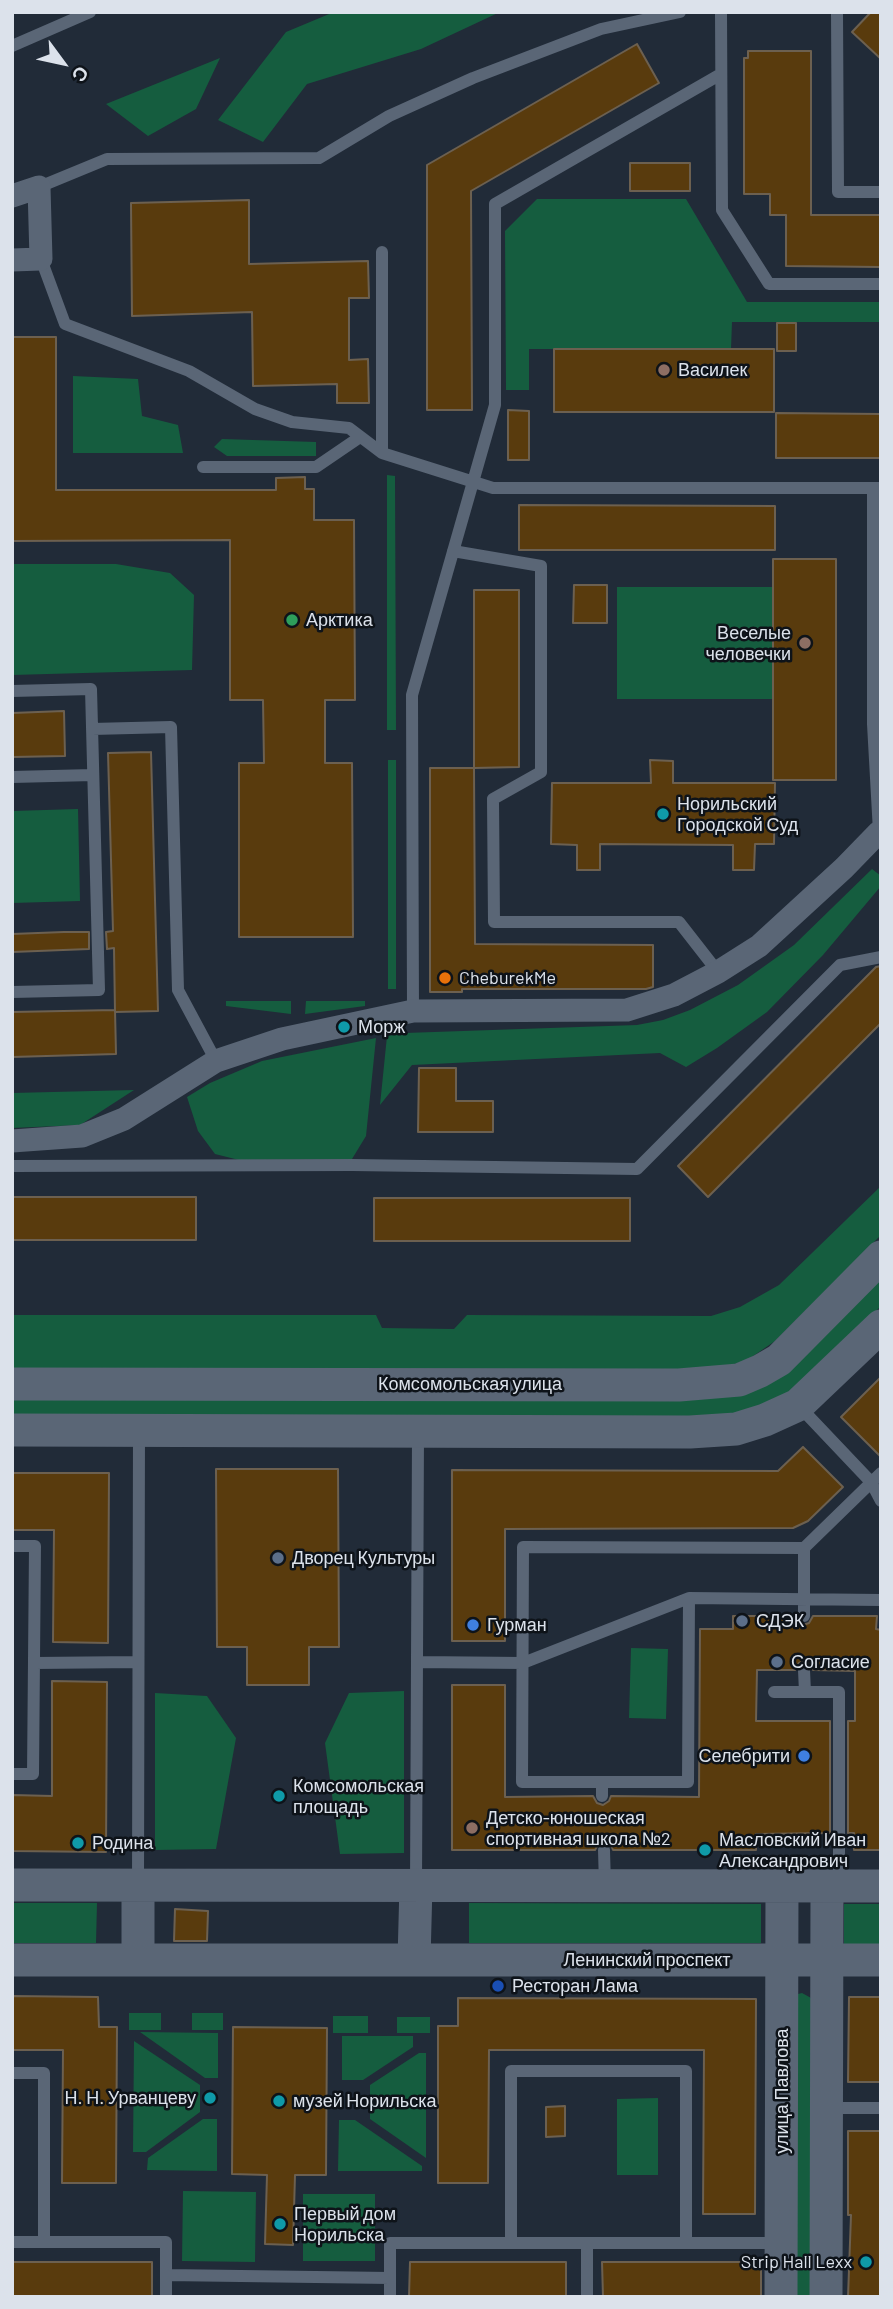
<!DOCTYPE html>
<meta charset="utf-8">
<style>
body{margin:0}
#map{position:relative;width:893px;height:2309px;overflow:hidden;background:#212b38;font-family:Barlow,sans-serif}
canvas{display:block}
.frame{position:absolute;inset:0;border:14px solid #dce2eb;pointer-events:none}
.north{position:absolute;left:28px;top:28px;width:70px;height:70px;-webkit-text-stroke:5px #0e1319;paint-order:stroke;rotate:123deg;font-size:19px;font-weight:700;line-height:28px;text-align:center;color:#dce2eb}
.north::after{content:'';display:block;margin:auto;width:24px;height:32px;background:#dce2eb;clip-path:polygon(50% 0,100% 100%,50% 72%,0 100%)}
</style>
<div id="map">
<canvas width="893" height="2309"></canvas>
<div class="frame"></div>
<div class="north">С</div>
</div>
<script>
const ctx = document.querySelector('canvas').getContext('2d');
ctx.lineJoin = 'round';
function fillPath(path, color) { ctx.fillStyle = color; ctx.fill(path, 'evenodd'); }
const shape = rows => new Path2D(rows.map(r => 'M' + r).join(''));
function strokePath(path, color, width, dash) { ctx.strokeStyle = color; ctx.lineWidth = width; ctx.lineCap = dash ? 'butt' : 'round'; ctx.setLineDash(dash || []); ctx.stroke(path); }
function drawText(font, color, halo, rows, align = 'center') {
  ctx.font = font + ' Barlow,sans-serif'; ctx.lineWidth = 5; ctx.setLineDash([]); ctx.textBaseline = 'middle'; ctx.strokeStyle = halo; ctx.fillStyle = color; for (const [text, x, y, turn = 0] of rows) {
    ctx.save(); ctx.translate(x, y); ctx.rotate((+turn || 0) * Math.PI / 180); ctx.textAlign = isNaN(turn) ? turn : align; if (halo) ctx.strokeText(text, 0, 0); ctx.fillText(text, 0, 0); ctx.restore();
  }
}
const green = shape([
 [334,12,500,12,421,49,307,84,263,142,218,120,286,32],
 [220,58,196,109,148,136,106,104],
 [537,199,686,199,747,302,881,302,881,322,732,322,731,349,529,349,529,390,506,390,505,231],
 [73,376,138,379,142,416,178,425,183,453,73,453],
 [222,439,316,442,316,456,227,456,214,447],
 [387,475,395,476,396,730,387,730],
 [12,564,116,564,170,573,194,595,192,670,12,675],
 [617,587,773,587,773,699,617,699],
 [388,760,396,760,396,989,388,989],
 [78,809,80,901,12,903,12,811],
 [872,869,881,876,881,886,823,955,767,1012,717,1048,686,1067,660,1053,412,1065,380,1105,387,1036,405,1033,637,1025,663,1020,690,1010,738,985,794,945],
 [226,1001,291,1001,291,1014,226,1006],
 [306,1001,365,1001,365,1006,305,1014],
 [376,1038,366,1136,352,1159,239,1160,215,1154,198,1131,187,1097,210,1083,262,1061],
 [134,1090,80,1125,12,1128,12,1093],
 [881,1186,881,1235,775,1341,746,1361,711,1370,12,1369,12,1315,376,1315,382,1328,454,1329,467,1315,711,1316,740,1307,779,1285],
 [881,1278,881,1306,811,1376,788,1395,732,1417,12,1418,12,1399,698,1398],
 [631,1648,668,1649,666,1719,629,1718],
 [404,1691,404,1853,340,1854,325,1743,349,1693],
 [155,1693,207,1696,236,1738,216,1849,155,1850],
 [12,1903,97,1903,96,1943,12,1943],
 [469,1903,761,1904,761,1943,469,1943],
 [844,1904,881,1904,881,1944,844,1944],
 [802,1993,813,1999,814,2297,792,2297,798,1994],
 [129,2013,161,2013,161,2030,129,2030],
 [192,2013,223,2013,223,2030,192,2030],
 [333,2016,368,2016,368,2033,333,2033],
 [397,2017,430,2017,430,2033,397,2033],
 [140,2032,218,2033,218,2078,205,2078],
 [342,2036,413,2036,413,2047,363,2080,342,2080],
 [134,2041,200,2085,200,2112,146,2152,133,2152],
 [419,2053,426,2053,426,2158,370,2119,370,2085],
 [658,2098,658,2175,617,2175,617,2099],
 [203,2119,217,2119,217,2171,147,2170,148,2158],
 [339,2120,355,2120,422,2166,422,2171,338,2171],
 [183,2191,256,2192,255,2262,182,2261],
 [303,2194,375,2194,375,2261,303,2261]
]);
const building = shape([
 [871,12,881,12,881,59,852,32,871,12],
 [637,44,659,83,471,191,472,410,427,410,427,165,637,44],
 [748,51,811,51,811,215,881,215,881,267,786,266,786,215,770,215,770,194,744,194,744,58,748,58,748,51],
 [630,163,690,163,690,191,630,191,630,163],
 [249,200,249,264,368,261,369,298,349,298,349,360,368,359,369,403,337,403,337,384,253,386,252,312,132,316,131,203,249,200],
 [777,323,796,323,796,351,777,351,777,323],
 [12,337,56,337,56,490,276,490,276,478,305,477,305,489,314,489,314,520,354,520,355,700,325,700,325,763,352,763,353,937,239,937,239,763,264,763,263,700,230,700,230,540,12,541,12,337],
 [554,349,774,349,774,412,554,412,554,349],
 [508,410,529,411,529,460,508,460,508,410],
 [776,413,881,414,881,458,776,458,776,413],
 [519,505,775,506,775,550,519,550,519,505],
 [773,559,836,559,836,780,773,780,773,559],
 [574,585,607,585,607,623,573,623,574,585],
 [474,590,519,590,519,767,474,768,474,590],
 [64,711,65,756,12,757,12,713,64,711],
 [151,752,158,1011,115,1012,114,948,107,949,106,932,113,931,108,753,151,752],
 [650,760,673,761,673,783,775,783,774,844,755,844,754,870,733,870,733,845,600,844,600,870,577,870,577,845,551,844,552,783,651,783,650,760],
 [430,768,474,768,475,944,653,945,653,987,646,989,462,989,462,992,430,992,430,768],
 [64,932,89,932,89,949,12,952,12,934,64,932],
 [881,966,881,1023,708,1197,678,1166,876,967,881,966],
 [115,1010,116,1054,12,1057,12,1012,115,1010],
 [419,1068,456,1068,456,1101,493,1101,493,1132,418,1132,419,1068],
 [12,1197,196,1197,196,1240,12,1240,12,1197],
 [374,1198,630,1198,630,1241,374,1241,374,1198],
 [881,1377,881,1457,841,1417,881,1377],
 [803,1447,843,1487,808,1521,793,1528,505,1529,505,1641,452,1641,452,1470,778,1471,803,1447],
 [216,1469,338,1469,339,1647,309,1647,309,1685,247,1685,247,1647,217,1647,216,1469],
 [12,1473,109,1473,108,1643,53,1642,54,1530,12,1530,12,1473],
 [733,1616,795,1616,797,1621,803,1625,809,1623,813,1616,877,1616,876,1629,881,1630,881,1850,854,1850,854,1833,848,1833,848,1721,855,1721,855,1671,813,1670,811,1665,804,1661,799,1663,795,1670,757,1670,756,1721,830,1721,830,1833,756,1834,756,1850,613,1850,611,1845,604,1841,599,1843,595,1850,452,1850,452,1685,505,1685,505,1797,593,1796,597,1803,603,1805,609,1801,611,1796,699,1797,700,1629,733,1629,733,1616],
 [52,1681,107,1682,106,1852,12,1851,12,1795,52,1796,52,1681],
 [175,1909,208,1911,207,1941,174,1941,175,1909],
 [12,1996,98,1997,99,2027,117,2027,116,2183,62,2183,63,2050,12,2050,12,1996],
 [849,1997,881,1997,881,2082,848,2082,849,1997],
 [458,1998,756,1999,755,2214,703,2214,704,2050,489,2050,488,2183,438,2183,438,2026,458,2026,458,1998],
 [233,2027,327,2028,326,2175,295,2175,293,2245,265,2244,267,2175,232,2174,233,2027],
 [565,2106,565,2136,546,2137,546,2107,565,2106],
 [848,2131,881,2131,881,2297,848,2297,851,2215,848,2215,848,2131],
 [12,2262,152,2262,152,2297,12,2297,12,2262],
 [410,2262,566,2262,566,2297,409,2297,410,2262],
 [602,2262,761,2262,761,2297,603,2297,602,2262]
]);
const lane = shape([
 [721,12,722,210,769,284,881,284],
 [837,12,838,192,881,192],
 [12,46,90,12],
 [39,187,107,159,319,158,389,116,473,78,601,29,680,12],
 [382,252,382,453],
 [41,259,65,324,189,371,255,409,292,422,349,428,382,453,493,488,881,488],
 [203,467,316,467,360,437],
 [873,488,873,724,879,832],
 [453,551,541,566,541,772,493,799,494,922,679,922,718,972],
 [12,691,91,689,99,990,12,992],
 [92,729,171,727,178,990,216,1061],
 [12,777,93,775],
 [413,1011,412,695,495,405,495,204,721,74],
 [12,1166,352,1165,637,1169,840,965,881,957],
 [798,1405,871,1482,881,1501],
 [12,1546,35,1546,33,1774,12,1774],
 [689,1598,688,1782,522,1782,523,1547,804,1548,881,1473],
 [804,1616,804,1548],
 [417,1662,523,1663,689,1598,881,1600],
 [34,1663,138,1662],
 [804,1670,805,1692],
 [774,1692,839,1692,839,1885],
 [602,1782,602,1796],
 [604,1850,605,1885],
 [138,1884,139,1430],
 [416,1885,418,1434],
 [12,2073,44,2073,44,2242],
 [827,2108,881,2108],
 [12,2242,166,2242,166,2297],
 [511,2243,511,2071,686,2071,686,2243],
 [587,2243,587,2297],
 [166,2275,390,2278],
 [390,2297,390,2243,781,2243]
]);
const street = shape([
 [12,196,39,187,41,259,12,260],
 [12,1141,82,1136,124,1119,216,1061,282,1039,413,1011,627,1010,674,995,718,972,759,946,844,868,879,832,881,833]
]);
const secondary = shape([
 [12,1384,679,1385,739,1380,760,1371,779,1360,881,1257],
 [12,1430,690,1432,736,1429,765,1420,798,1405,881,1326],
 [12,1885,881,1886],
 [12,1960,881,1960],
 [138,1960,138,1885],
 [414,1960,416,1885],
 [781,2297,782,1886],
 [826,2297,827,1886]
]);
const markers = [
 [664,370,7,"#8d6e63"],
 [292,620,7,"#2e9e5b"],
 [805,643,7,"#8d6e63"],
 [663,814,7,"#0f9aa8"],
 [445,978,7,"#e8710a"],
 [344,1027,7,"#0f9aa8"],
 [278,1558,7,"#5c6f8a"],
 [742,1621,7,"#5c6f8a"],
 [473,1625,7,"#3f7fe0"],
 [777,1662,7,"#5c6f8a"],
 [804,1756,7,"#3f7fe0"],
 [279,1796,7,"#0f9aa8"],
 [472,1828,7,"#8d6e63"],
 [78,1843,7,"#0f9aa8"],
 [705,1850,7,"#0f9aa8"],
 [498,1986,7,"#1a4fb4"],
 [210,2098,7,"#0f9aa8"],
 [279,2101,7,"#0f9aa8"],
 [280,2224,7,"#0f9aa8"],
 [866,2262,7,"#0f9aa8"]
];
const poiNames = [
 ["Василек",678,370],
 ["Арктика",306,620],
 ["Веселые",791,633,"right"],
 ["человечки",791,654,"right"],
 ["Норильский",677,804],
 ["Городской Суд",677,825],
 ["CheburekMe",459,978],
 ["Морж",358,1027],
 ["Дворец Культуры",292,1558],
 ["СДЭК",756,1621],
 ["Гурман",487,1625],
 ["Согласие",791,1662],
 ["Селебрити",790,1756,"right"],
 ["Комсомольская",293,1786],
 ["площадь",293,1807],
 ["Детско-юношеская",486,1818],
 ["спортивная школа №2",486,1839],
 ["Масловский Иван",719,1840],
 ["Александрович",719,1861],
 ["Родина",92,1843],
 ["Ресторан Лама",512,1986],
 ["Н. Н. Урванцеву",196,2098,"right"],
 ["музей Норильска",293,2101],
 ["Первый дом",294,2214],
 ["Норильска",294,2235],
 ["Strip Hall Lexx",852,2262,"right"]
];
const streetNames = [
 ["Комсомольская улица",470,1384],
 ["Ленинский проспект",647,1960],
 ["улица Павлова",782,2091,-90]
];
fillPath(green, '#155d3f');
fillPath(building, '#593b0d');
strokePath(building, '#6c6050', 2);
strokePath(lane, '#5a6676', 12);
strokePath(street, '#5a6676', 23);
strokePath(secondary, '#5a6676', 33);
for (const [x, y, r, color] of markers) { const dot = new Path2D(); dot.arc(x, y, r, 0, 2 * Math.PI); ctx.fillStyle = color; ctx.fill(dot); strokePath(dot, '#0e1319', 2.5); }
drawText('18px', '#dce2eb', '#0e1319', poiNames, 'left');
drawText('18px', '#dce2eb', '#0e1319', streetNames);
</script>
